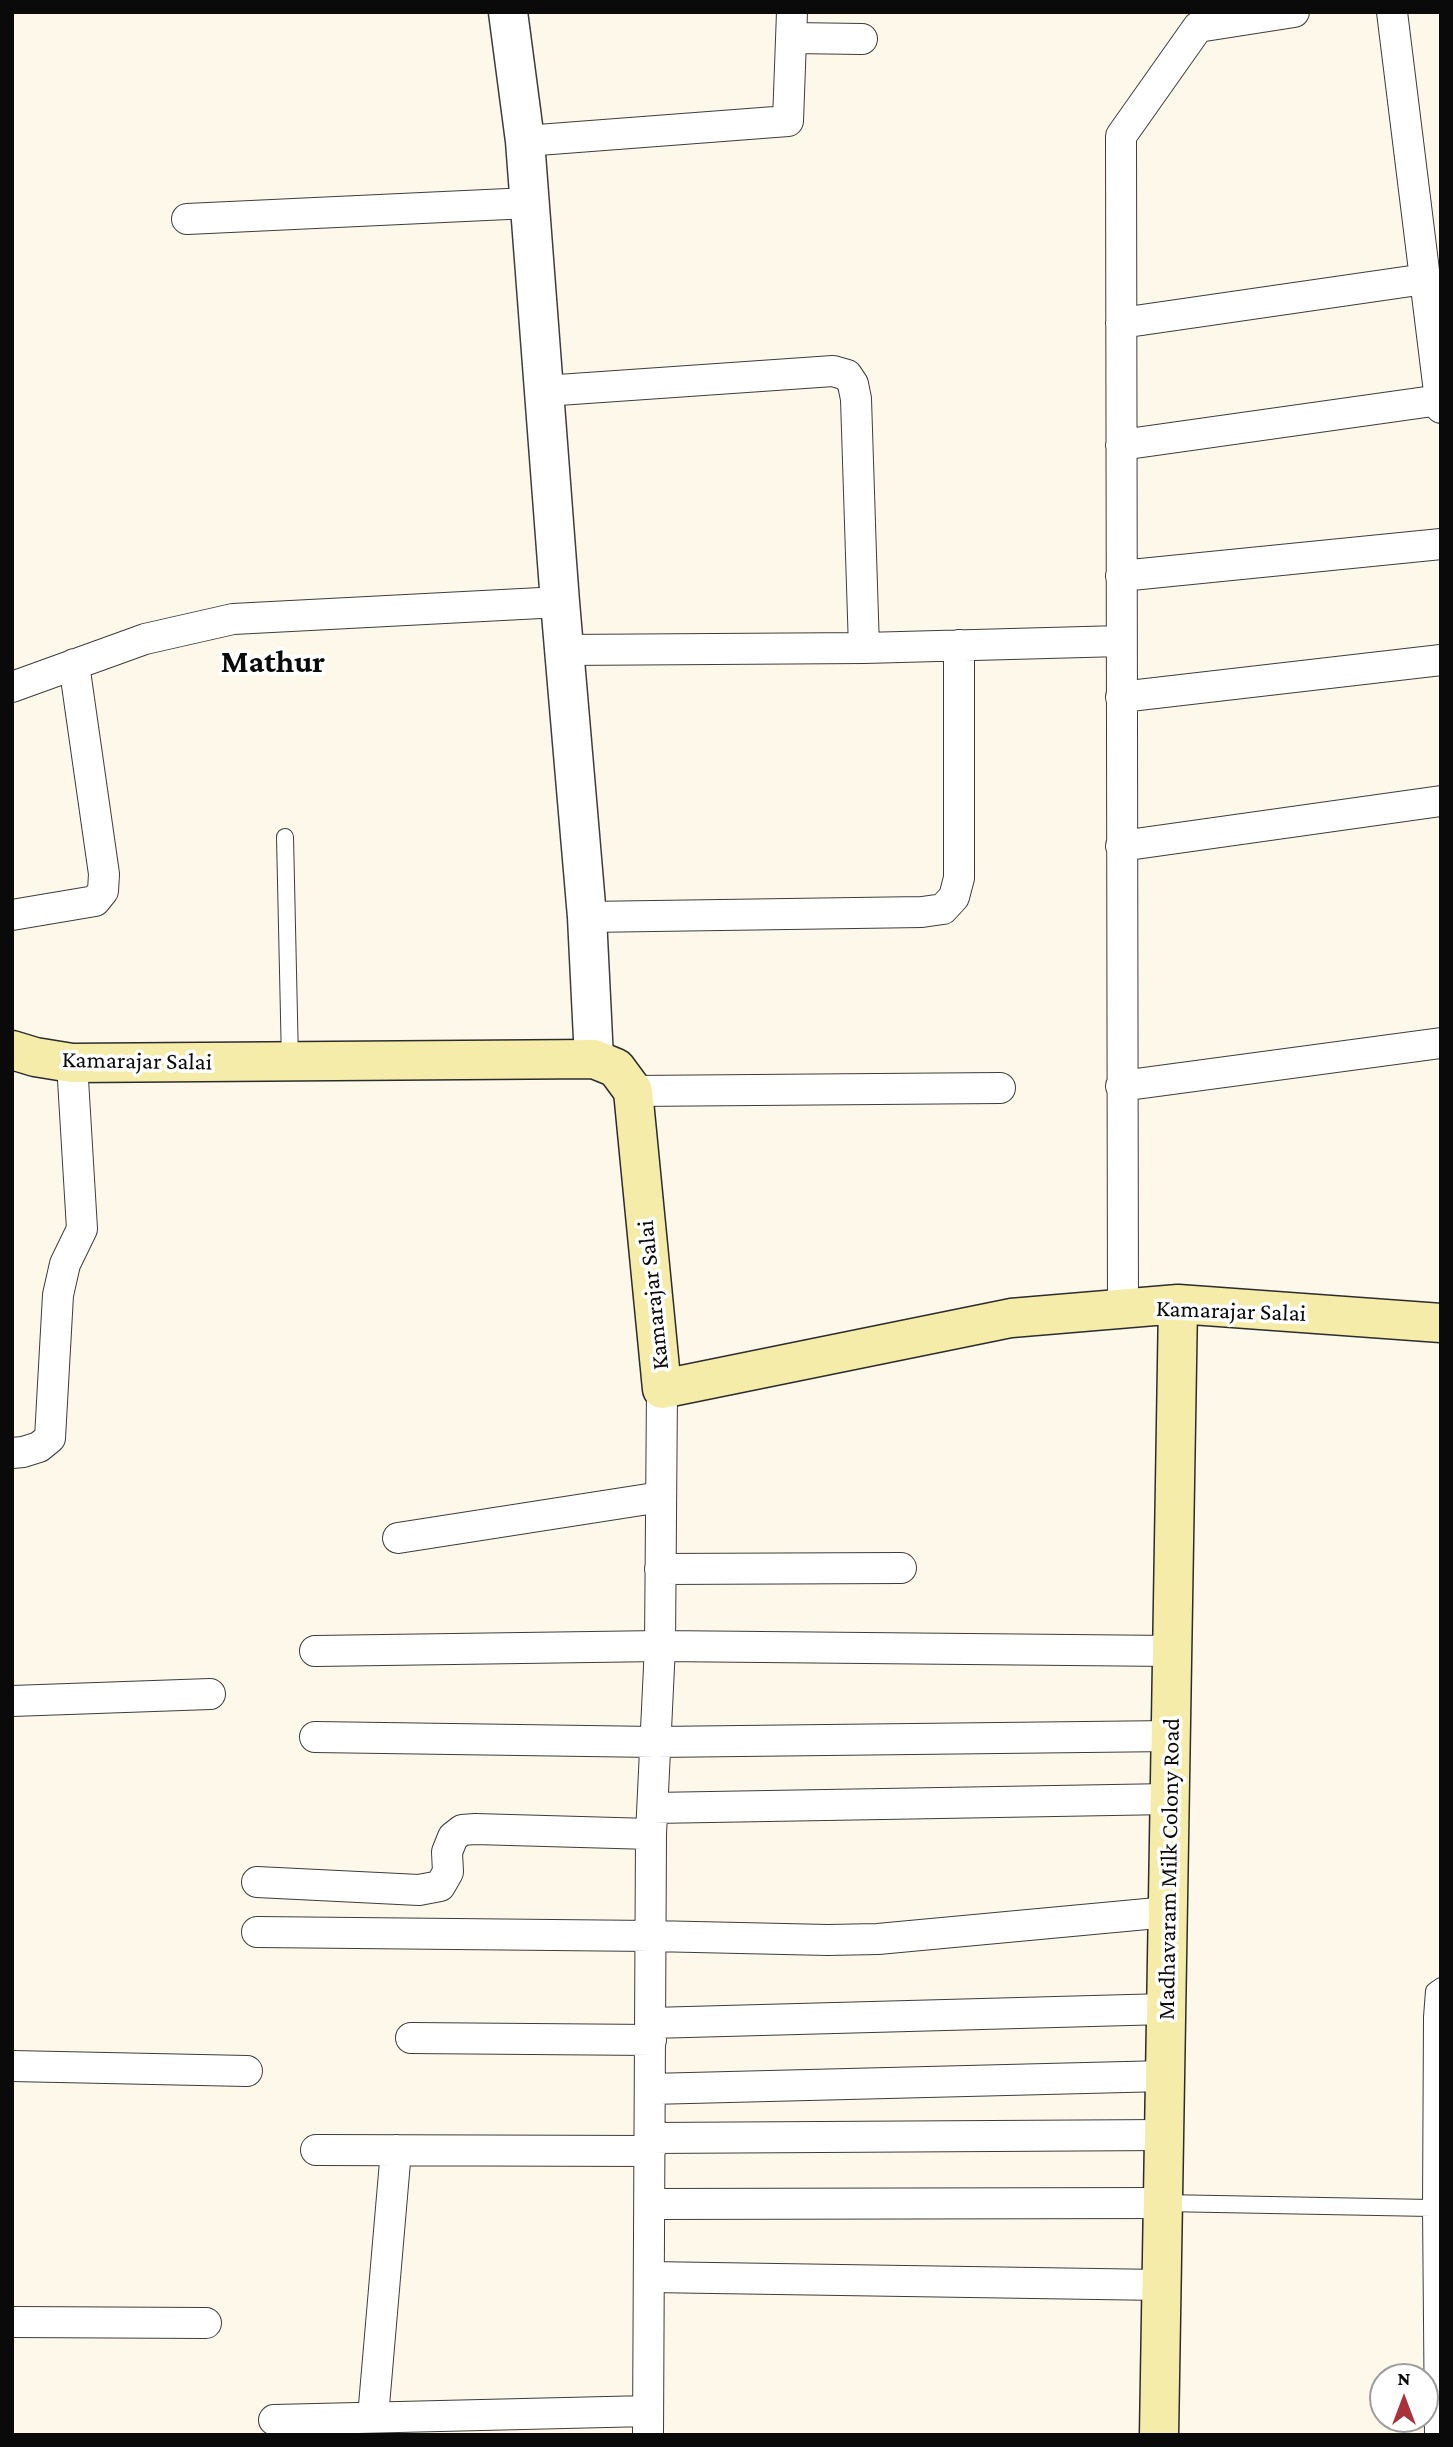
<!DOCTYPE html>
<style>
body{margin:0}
#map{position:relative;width:1453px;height:2447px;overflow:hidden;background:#fdf8e9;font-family:"Crimson Pro",serif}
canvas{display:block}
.frame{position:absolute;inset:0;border:14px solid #0a0a0a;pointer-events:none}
.north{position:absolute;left:1369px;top:2363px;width:70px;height:70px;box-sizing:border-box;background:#fff;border:2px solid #9d9d9d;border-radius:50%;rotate:0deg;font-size:19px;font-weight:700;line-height:28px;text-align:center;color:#0a0a0a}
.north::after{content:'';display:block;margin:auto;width:24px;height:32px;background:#a9323a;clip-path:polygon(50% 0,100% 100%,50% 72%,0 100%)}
</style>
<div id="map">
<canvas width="1453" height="2447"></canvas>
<div class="frame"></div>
<div class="north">N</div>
</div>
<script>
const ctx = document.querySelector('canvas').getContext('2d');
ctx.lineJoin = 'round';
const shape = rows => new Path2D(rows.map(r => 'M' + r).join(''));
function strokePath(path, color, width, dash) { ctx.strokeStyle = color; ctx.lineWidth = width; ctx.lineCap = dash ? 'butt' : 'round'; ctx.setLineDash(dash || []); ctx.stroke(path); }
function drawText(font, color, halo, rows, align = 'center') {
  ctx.font = font + ' "Crimson Pro",serif'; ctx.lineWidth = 7; ctx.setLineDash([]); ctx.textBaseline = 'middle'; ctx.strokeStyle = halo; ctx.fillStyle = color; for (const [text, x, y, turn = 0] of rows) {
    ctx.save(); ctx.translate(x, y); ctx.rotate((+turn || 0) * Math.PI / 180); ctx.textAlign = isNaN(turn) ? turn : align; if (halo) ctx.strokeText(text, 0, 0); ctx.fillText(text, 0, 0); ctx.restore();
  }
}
const service = shape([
 [285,837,290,1061],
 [1163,2203,1431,2208,1433,2435],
 [1431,2208,1432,2017,1434,1991,1441,1986]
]);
const minor = shape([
 [1392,12,1441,408],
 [792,38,862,39],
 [525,141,788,121,792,12],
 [187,219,529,203],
 [1121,323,1425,279],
 [544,391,833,371,847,375,853,384,856,399,864,648],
 [1121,445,1440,400],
 [1121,576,1441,544],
 [564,650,864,648,1121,641],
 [12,687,145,639,233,619,560,602],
 [1121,697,1441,660],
 [1121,846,1441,801],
 [12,915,95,901,103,891,104,874,74,664],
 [587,917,922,912,943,909,954,897,959,878,959,645],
 [1121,1086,1441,1043],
 [633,1091,1000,1088],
 [1123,1309,1121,136,1198,27,1294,12],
 [12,1453,23,1452,39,1447,50,1438,58,1295,65,1264,82,1229,72,1063],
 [398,1538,661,1497],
 [660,1569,901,1568],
 [315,1651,660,1646,662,1389],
 [12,1701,210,1694],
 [315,1737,655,1742,1171,1736],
 [653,1808,1170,1799],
 [257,1882,419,1890,440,1886,448,1872,447,1852,453,1837,462,1830,475,1829,651,1834],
 [257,1932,651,1936,828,1940,878,1939,1168,1912],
 [651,2023,1166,2009],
 [411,2038,651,2040],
 [12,2066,247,2071],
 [650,2089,1165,2076],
 [650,2138,1164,2135],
 [316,2150,650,2151],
 [650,2204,1163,2203],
 [649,2277,1161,2285],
 [12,2322,206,2323],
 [373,2417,396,2150],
 [274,2420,648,2411],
 [648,2435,651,1834,660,1646,1172,1651]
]);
const tertiary = shape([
 [508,12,525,141,560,602,587,917,594,1059]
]);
const secondary = shape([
 [12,1050,35,1057,72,1063,594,1059,616,1068,633,1091,662,1389,1011,1318,1178,1304,1441,1323],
 [1159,2435,1178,1304]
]);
const streetNames = [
 ["Kamarajar Salai",137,1061,1],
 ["Kamarajar Salai",653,1295,-96],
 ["Kamarajar Salai",1231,1311,2],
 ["Madhavaram Milk Colony Road",1169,1869,-89]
];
const districtNames = [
 ["Mathur",273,662]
];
strokePath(service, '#3d3d3d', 18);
strokePath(minor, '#3d3d3d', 32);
strokePath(tertiary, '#3d3d3d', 41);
strokePath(secondary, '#2c2c2c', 41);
strokePath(service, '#fff', 16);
strokePath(minor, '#fff', 30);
strokePath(tertiary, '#fff', 38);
strokePath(secondary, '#f6ecaa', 38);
drawText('24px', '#0a0a0a', '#fff', streetNames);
drawText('bold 32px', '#0a0a0a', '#fff', districtNames);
</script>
